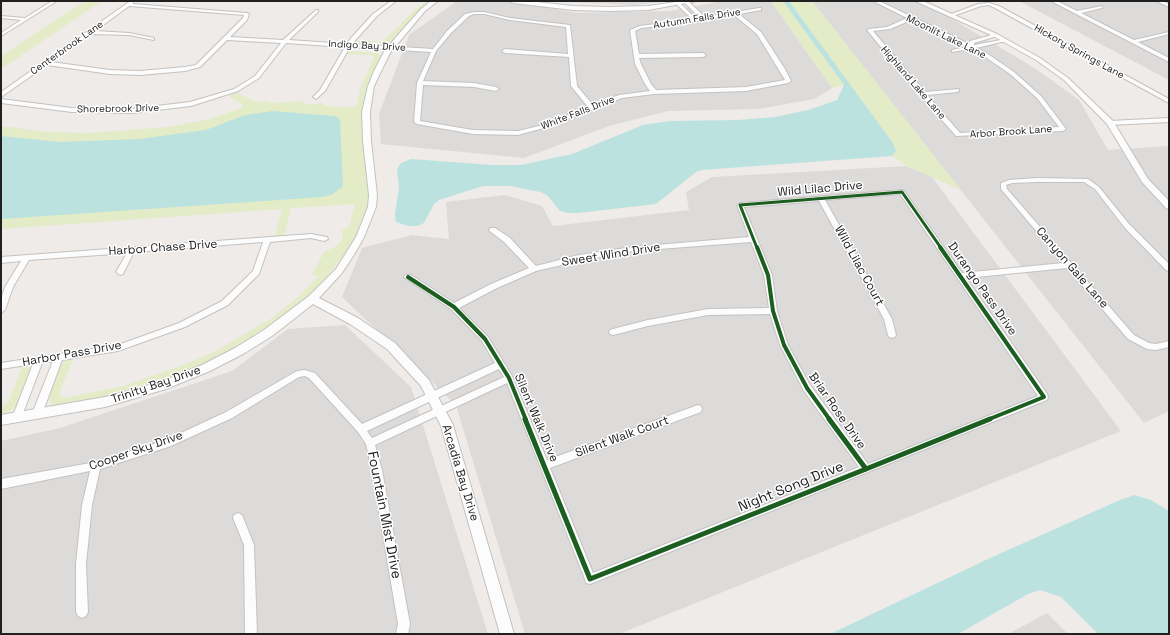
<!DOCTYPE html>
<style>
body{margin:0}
#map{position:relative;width:1170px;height:635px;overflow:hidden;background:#eeebe8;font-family:"Space Grotesk",sans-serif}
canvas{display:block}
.frame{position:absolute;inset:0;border:2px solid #202020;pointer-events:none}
</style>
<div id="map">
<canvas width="1170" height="635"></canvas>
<div class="frame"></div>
</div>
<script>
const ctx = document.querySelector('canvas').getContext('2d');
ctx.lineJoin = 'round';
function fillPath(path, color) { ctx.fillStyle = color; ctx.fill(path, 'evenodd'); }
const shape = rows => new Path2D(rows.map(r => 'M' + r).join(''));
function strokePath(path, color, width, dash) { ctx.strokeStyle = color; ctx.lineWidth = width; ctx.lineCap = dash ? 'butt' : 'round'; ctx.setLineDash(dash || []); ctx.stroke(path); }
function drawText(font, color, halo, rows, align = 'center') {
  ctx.font = font + ' "Space Grotesk",sans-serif'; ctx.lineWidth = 3; ctx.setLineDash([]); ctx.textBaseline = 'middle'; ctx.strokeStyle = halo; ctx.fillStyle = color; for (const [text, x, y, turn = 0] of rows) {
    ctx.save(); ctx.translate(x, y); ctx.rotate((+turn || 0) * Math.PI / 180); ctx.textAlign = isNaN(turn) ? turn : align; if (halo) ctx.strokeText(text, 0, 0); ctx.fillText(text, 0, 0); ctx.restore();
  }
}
const residential = shape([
 [457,1,511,1,577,13,670,11,722,1,771,1,832,88,814,99,758,109,668,111,609,126,524,158,381,144,379,114,409,35],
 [541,1,672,1,633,5],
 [812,1,914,1,944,14,1036,69,1079,100,1108,150,1169,146,1169,411,1144,423],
 [1019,1,1169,1,1169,80],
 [907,166,932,177,1121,431,619,634,525,634,456,405,342,297,362,248,412,235,449,239,446,202,505,195,542,206,553,226,689,210,686,192,712,177],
 [345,325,411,387,488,634,1,634,1,441,60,428,232,371,288,329],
 [1047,613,1068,634,1008,634]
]);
const grass = shape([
 [85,1,102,1,1,69,1,56],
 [427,1,433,1,411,19,388,44,381,45,355,42,355,40,379,42,384,40,414,11],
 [771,1,783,1,844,85,832,88],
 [789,1,812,1,961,190,907,166,892,156,896,150,893,143],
 [350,51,376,53,381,56,368,83,362,108,363,141,369,200,364,218,353,243,319,286,295,308,265,330,233,350,197,368,119,395,55,406,51,405,49,397,61,365,68,359,73,358,59,394,64,398,123,386,181,366,214,352,272,318,297,298,319,276,312,275,324,252,335,247,342,241,343,237,341,231,349,227,355,204,291,208,284,235,275,236,282,209,1,229,1,126,47,132,87,133,170,127,210,119,241,108,243,105,228,95,236,92,253,101,259,102,266,101,271,103,301,101,308,105,322,103,325,106,356,107,361,87,374,57,372,55,345,54],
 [23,365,31,368,31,371,17,405,13,409,1,416,1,407,8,403]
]);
const water = shape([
 [783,1,789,1,893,143,896,151,892,156,702,170,696,172,656,204,578,213,568,213,560,211,547,195,540,192,511,186,483,186,439,200,434,204,424,223,417,226,408,226,396,222,395,214,399,188,397,169,401,163,411,159,492,165,521,165,572,154,643,125,670,121,738,120,775,117,808,110,837,100,844,85],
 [273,111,335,116,340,120,343,186,333,194,323,197,1,219,1,136,61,142,139,139,206,130,245,115],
 [1134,495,1151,500,1169,511,1169,634,1098,634,1061,597,1040,590,1028,594,958,634,830,634,988,559,1120,500]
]);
const minor = shape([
 [52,1,57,1,1,36,1,33,21,20,1,18,1,16,25,18,52,1],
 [391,1,396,1,377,16,352,44,433,49,447,31,465,14,474,12,484,12,510,18,570,25,577,86,593,105,619,95,650,91,645,84,635,64,630,30,640,26,692,19,673,1,678,1,696,19,700,18,683,1,688,1,705,17,759,8,761,8,761,10,739,14,761,32,785,69,791,81,788,83,746,91,654,94,622,98,547,127,518,135,473,134,417,124,414,122,417,83,431,52,350,47,325,91,316,99,313,97,320,90,345,47,286,43,259,78,238,91,191,106,131,113,72,112,1,103,1,99,72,108,131,109,190,102,234,89,255,76,281,43,227,40,200,67,185,71,140,75,110,74,47,65,1,97,1,92,129,2,133,2,133,4,247,13,249,14,247,20,230,37,283,40,316,10,318,10,318,12,289,40,347,44,351,38,373,14,391,1],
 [129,6,244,15,243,18,196,65,185,67,140,71,110,70,51,62,91,34,129,35,154,40,154,38,129,33,95,31,129,6],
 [474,14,484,14,510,20,566,27,568,54,505,49,502,51,505,53,569,57,571,86,588,107,543,125,518,131,473,130,420,121,423,85,474,87,496,91,499,89,496,87,474,83,423,81,436,51,451,33,469,16,474,14],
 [734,15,757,34,785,80,746,87,656,90,651,84,641,64,639,58,703,57,706,55,703,53,639,54,635,31,641,28,680,24,734,15],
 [873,1,879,1,969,44,970,41,995,34,997,34,997,36,974,43,974,45,1006,39,1006,41,976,48,985,52,1014,72,1041,96,1066,129,1063,131,956,136,920,95,867,30,869,29,887,27,907,18,873,1],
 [911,20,966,47,952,50,952,52,970,49,981,54,1010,74,1037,98,1059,127,960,133,927,95,957,92,959,91,959,89,925,92,873,31,890,29,911,20],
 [1051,1,1057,1,1077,11,1102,6,1102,8,1081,13,1134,40,1169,32,1169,34,1138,42,1169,58,1169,62,1051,1],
 [1156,1,1162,1,1169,4,1169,7,1156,1],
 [989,3,999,6,1169,99,1169,103,995,8,989,5,981,6,953,16,949,15,978,4,989,3],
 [1169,118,1169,122,1110,125,1107,123,1110,121,1169,118],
 [1037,178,1088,179,1099,187,1129,224,1169,264,1169,271,1166,270,1125,228,1095,189,1084,182,1037,182,1012,183,1006,185,1007,189,1134,335,1149,343,1156,344,1169,341,1169,347,1156,350,1147,349,1128,339,1067,268,966,278,1047,394,1048,397,1047,400,590,584,586,583,585,579,507,383,375,445,382,470,410,624,408,634,396,634,398,624,372,470,366,444,358,432,309,378,305,376,299,377,232,418,171,446,100,469,92,505,86,564,88,612,86,616,82,618,78,616,76,612,76,564,82,505,90,471,1,489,1,479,96,462,166,440,226,412,297,371,305,370,315,373,362,424,495,363,482,341,451,309,404,277,405,275,411,275,454,303,491,284,529,268,504,242,491,232,489,230,491,228,495,228,510,238,536,266,579,255,633,247,749,237,737,205,740,203,902,190,904,191,962,273,1063,263,1001,189,1001,183,1009,180,1037,178],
 [900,194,1038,396,868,464,810,385,788,345,777,311,772,275,744,207,819,201,884,319,888,335,889,337,892,338,895,337,896,335,892,319,825,200,900,194],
 [751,242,764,275,769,308,708,309,648,320,613,329,610,330,609,332,610,334,613,335,648,326,708,315,770,314,780,345,804,391,859,467,593,573,550,468,701,412,702,409,701,406,698,405,547,460,512,376,488,337,459,308,497,288,536,271,579,261,633,251,751,242],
 [499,369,504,377,372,438,367,431,499,369],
 [311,234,327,237,328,239,324,241,311,238,270,242,259,274,228,305,185,327,118,351,62,360,42,414,40,417,37,418,34,417,32,414,53,361,42,363,20,421,17,422,14,421,12,418,33,364,1,369,1,363,118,345,179,323,222,301,253,271,263,242,134,252,123,274,120,275,116,272,127,253,29,260,13,287,5,310,1,313,1,299,5,287,21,261,1,263,1,257,311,234],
 [238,513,242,515,254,545,257,634,245,634,244,545,233,518,234,515,238,513]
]);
const tertiary = shape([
 [431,1,438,1,425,11,390,53,374,86,370,112,371,141,377,195,376,207,364,237,355,253,342,273,319,298,358,318,395,343,429,380,453,425,514,634,500,634,441,426,421,386,387,349,350,324,313,304,272,336,243,354,210,371,166,389,105,407,1,425,1,415,105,397,160,382,202,365,235,348,264,330,309,296,336,269,356,237,368,207,369,195,363,141,362,112,368,86,374,71,384,52,397,36,421,9,431,1],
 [510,1,528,1,573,6,609,7,648,6,683,1,697,1,648,10,609,11,573,10,513,3,510,1],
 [915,1,923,1,997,34,1040,58,1068,78,1113,121,1148,179,1169,201,1169,209,1166,208,1142,182,1107,124,1064,80,1036,60,993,36,915,1]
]);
const cyclewayFar2 = shape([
 [757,248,740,205,902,192,941,248]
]);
const cyclewayFar1 = shape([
 [757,247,768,275,773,311,784,345,807,388,830,420],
 [940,247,1044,397,987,420],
 [408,277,454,307,485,339,509,378,526,420]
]);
const cycleway = shape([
 [525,419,590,579,866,469],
 [829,419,866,469],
 [866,469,990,419]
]);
const farStreetnames = [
 ["Autumn Falls Drive",697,19,-9],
 ["Moonlit Lake Lane",946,37,26],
 ["Indigo Bay Drive",367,46,3],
 ["Centerbrook Lane",67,48,-35],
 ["Hickory Springs Lane",1079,52,29],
 ["Highland Lake Lane",913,83,49],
 ["Shorebrook Drive",118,109,-1],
 ["White Falls Drive",578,113,-21],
 ["Arbor Brook Lane",1011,132,-4]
];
const streetNames = [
 ["Wild Lilac Drive",820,189,-5],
 ["Harbor Chase Drive",163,248,-4],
 ["Sweet Wind Drive",611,255,-9],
 ["Wild Lilac Court",859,266,61],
 ["Canyon Gale Lane",1072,268,49],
 ["Durango Pass Drive",982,289,55],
 ["Harbor Pass Drive",72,354,-10],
 ["Trinity Bay Drive",156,385,-19],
 ["Briar Rose Drive",837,411,55],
 ["Silent Walk Drive",536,418,67],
 ["Silent Walk Court",622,437,-20],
 ["Cooper Sky Drive",136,451,-19],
 ["Arcadia Bay Drive",460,473,73]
];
const nearStreetnames = [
 ["Night Song Drive",791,487,-22],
 ["Fountain Mist Drive",384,515,79]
];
fillPath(residential, '#dddbda');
fillPath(grass, '#e3ebc7');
fillPath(water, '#bce2e0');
strokePath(minor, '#c4c2c1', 2);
strokePath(tertiary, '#c4c2c1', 2);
fillPath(minor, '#fcfcfc');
fillPath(tertiary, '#fcfcfc');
strokePath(cyclewayFar2, '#1b5e20', 3);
strokePath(cyclewayFar1, '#1b5e20', 4);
strokePath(cycleway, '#1b5e20', 5);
drawText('10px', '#202020', '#fff', farStreetnames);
drawText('12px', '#202020', '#fff', streetNames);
drawText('14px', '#202020', '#fff', nearStreetnames);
</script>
